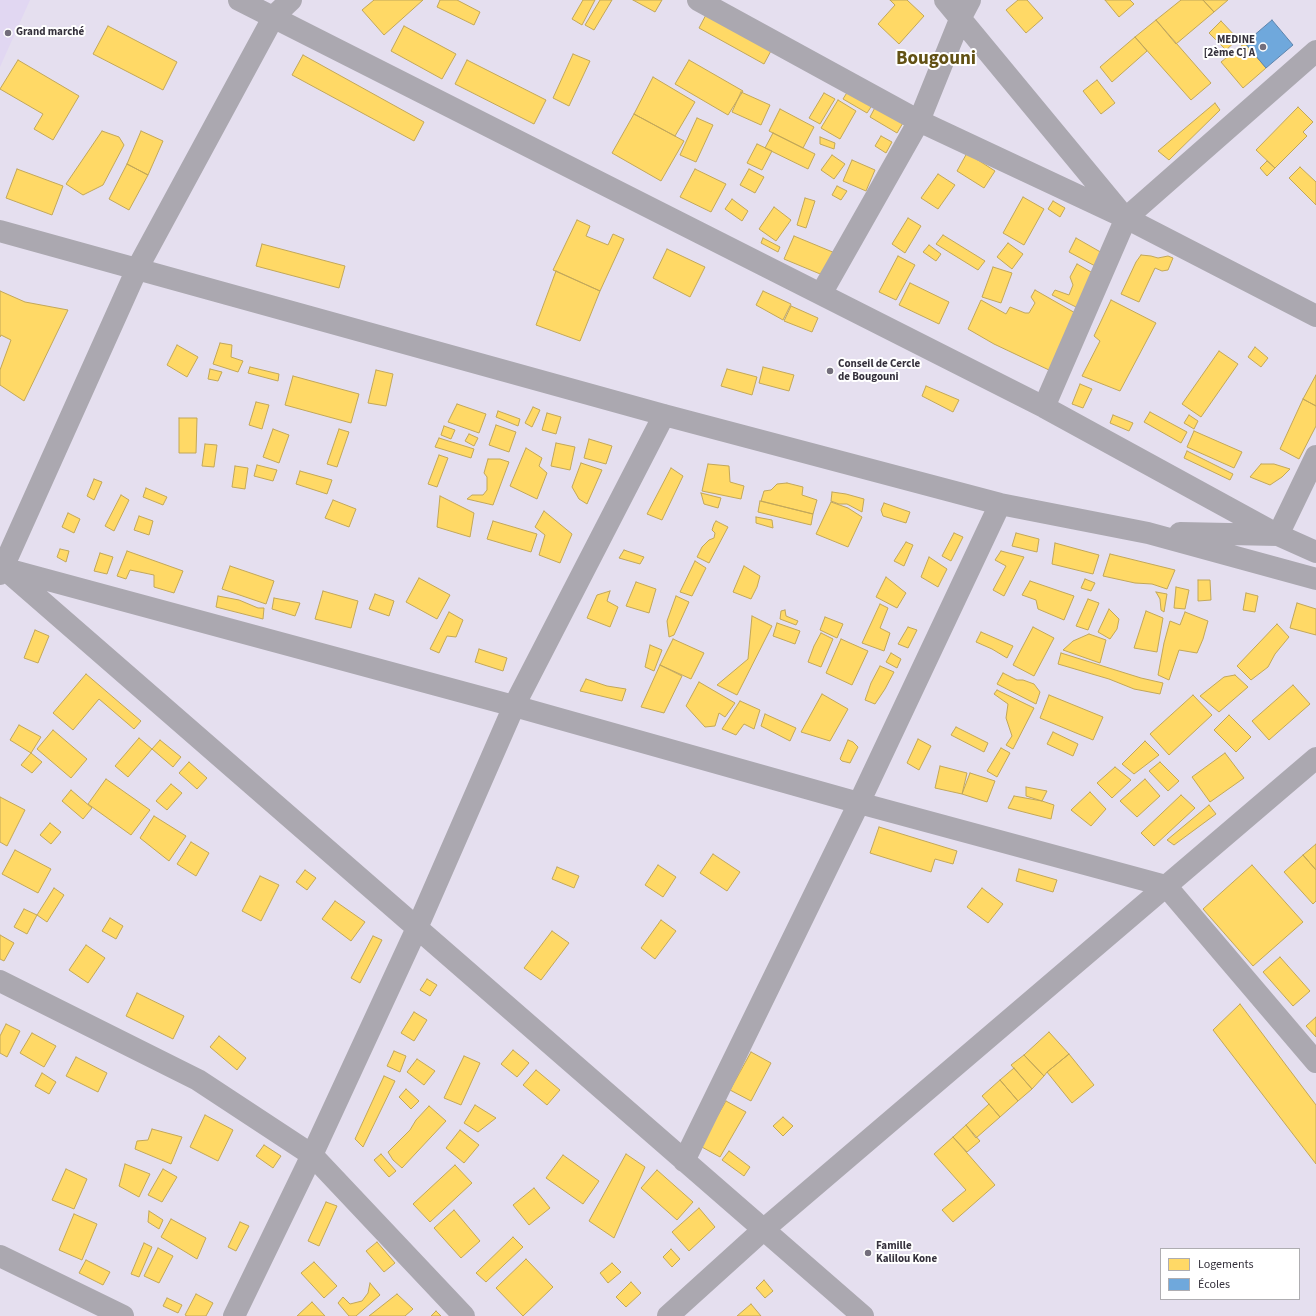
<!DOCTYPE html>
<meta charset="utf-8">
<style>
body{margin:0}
#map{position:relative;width:1316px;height:1316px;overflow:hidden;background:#e5dfef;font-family:"Source Sans 3",sans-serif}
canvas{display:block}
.legend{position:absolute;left:1160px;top:1248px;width:140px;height:52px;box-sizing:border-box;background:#fff;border:1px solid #aeadb1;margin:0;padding:5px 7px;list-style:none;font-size:12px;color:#35313c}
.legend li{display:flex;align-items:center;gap:8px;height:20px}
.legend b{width:20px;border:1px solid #aeadb1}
</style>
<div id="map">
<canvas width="1316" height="1316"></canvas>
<ul class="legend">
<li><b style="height:11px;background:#ffd966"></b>Logements</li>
<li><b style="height:11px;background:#6fa8dc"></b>Écoles</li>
</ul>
</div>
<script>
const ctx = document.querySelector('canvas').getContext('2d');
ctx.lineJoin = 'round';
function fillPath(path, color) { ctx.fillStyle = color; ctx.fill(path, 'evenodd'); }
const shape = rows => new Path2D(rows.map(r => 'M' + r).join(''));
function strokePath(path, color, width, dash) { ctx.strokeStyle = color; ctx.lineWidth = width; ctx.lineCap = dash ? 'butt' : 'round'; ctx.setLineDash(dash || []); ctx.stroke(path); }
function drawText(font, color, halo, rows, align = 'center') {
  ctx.font = font + ' "Source Sans 3",sans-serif'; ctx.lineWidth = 4; ctx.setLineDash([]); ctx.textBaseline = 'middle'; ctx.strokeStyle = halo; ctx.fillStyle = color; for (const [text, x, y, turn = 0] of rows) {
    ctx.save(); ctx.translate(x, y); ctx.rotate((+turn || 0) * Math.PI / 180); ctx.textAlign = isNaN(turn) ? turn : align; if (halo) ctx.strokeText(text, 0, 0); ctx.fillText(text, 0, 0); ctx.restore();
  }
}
const built = shape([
 [0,0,30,0,0,67]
]);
const homes = shape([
 [374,0,423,0,384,35,362,10,374,0],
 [440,0,457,0,480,12,474,25,437,7,440,0],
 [583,0,595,0,582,25,572,19,583,0],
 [600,0,612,0,594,30,585,25,600,0],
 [633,0,662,0,655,12,633,0],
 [890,0,907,0,924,16,899,44,878,24,895,5,890,0],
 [1018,0,1027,0,1043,18,1026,33,1006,10,1018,0],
 [1105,0,1130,0,1134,4,1119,17,1105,0],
 [1181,0,1203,0,1214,12,1176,44,1156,20,1181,0],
 [1203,0,1228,0,1214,12,1203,0],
 [708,11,773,47,764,64,699,28,708,11],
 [1156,20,1211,83,1191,100,1135,37,1156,20],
 [1221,21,1238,39,1226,50,1209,33,1221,21],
 [108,26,177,62,163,90,93,54,108,26],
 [404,26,456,54,442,79,391,51,404,26],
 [1135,37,1147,51,1112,82,1100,67,1135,37],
 [1245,43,1266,68,1243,88,1221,62,1245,43],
 [573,54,590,61,569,106,553,98,573,54],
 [303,55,424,122,414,141,292,75,303,55],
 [18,60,79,96,53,140,34,129,43,114,0,89,18,60],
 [467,60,546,100,534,124,455,84,467,60],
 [689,60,743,91,728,115,675,84,689,60],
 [653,77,695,102,675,136,634,114,653,77],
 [1097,80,1115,103,1101,114,1083,91,1097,80],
 [851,86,875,101,867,113,843,99,851,86],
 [741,92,770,105,761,125,732,112,741,92],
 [824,93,835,99,820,124,809,118,824,93],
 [838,100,856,111,840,139,821,128,838,100],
 [879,100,907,116,897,133,870,117,879,100],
 [1215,103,1220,110,1169,160,1158,151,1215,103],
 [1298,107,1313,122,1303,132,1307,136,1275,168,1256,150,1298,107],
 [780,109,814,127,803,148,769,131,780,109],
 [634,114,684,141,661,181,612,153,634,114],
 [697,118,713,125,696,162,680,155,697,118],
 [102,131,119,137,124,145,103,185,83,195,66,184,102,131],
 [141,131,163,141,148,175,127,164,141,131],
 [773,133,815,154,808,169,765,148,773,133],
 [881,136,892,142,886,153,875,146,881,136],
 [820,137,835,143,834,149,820,144,820,137],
 [757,144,772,151,762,170,747,163,757,144],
 [967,153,995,171,984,188,957,171,967,153],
 [832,155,845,164,834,179,821,170,832,155],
 [852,160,875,170,866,191,843,181,852,160],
 [1267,161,1275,168,1267,176,1260,168,1267,161],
 [127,164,148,175,129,210,109,199,127,164],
 [1300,167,1316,182,1316,205,1289,178,1300,167],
 [17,169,63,186,52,215,6,198,17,169],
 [695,169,726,184,711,212,680,197,695,169],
 [749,169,764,177,755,193,740,185,749,169],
 [938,174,955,185,938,209,921,198,938,174],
 [837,186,847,191,841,200,832,195,837,186],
 [1023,197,1044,209,1024,245,1003,233,1023,197],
 [805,198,815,201,806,228,797,225,805,198],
 [732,199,748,211,742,221,725,209,732,199],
 [1053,201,1065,208,1060,217,1048,209,1053,201],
 [774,207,791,220,776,241,759,229,774,207],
 [908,218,921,226,905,253,892,244,908,218],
 [577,220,590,226,586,236,608,245,613,234,624,239,600,291,553,270,577,220],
 [943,235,985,261,978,270,936,244,943,235],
 [794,236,835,253,825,276,784,259,794,236],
 [763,238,780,247,778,252,761,243,763,238],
 [1076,238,1104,254,1097,267,1069,252,1076,238],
 [1008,243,1023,254,1012,269,997,257,1008,243],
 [262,244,345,266,339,288,256,266,262,244],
 [929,245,941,254,936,261,923,252,929,245],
 [667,249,705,267,690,297,653,278,667,249],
 [1141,255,1151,256,1158,258,1168,256,1173,258,1168,270,1162,271,1155,268,1139,302,1121,294,1136,262,1141,255],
 [898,256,915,265,896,300,879,292,898,256],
 [1077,264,1098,276,1080,309,1052,295,1055,290,1069,295,1073,285,1070,277,1077,264],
 [993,267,1012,273,1001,303,982,297,993,267],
 [556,271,600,291,580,341,536,325,556,271],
 [910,283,949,302,939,324,899,305,910,283],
 [1035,290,1077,314,1049,370,994,344,968,329,981,300,1006,314,1010,307,1025,313,1029,313,1035,303,1031,297,1035,290],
 [0,291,25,302,68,310,24,401,0,385,0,370,11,340,1,335,0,337,0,291],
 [763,291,791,304,783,320,756,305,763,291],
 [1111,300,1156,323,1120,391,1082,376,1100,341,1094,336,1111,300],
 [791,306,818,318,812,332,784,321,791,306],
 [220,343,232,345,231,357,243,361,238,372,213,364,220,343],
 [177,345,198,357,187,377,167,365,177,345],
 [1255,347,1268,358,1261,367,1248,357,1255,347],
 [1219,351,1238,364,1201,417,1182,404,1219,351],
 [250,367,279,374,278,381,248,373,250,367],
 [763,367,794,375,789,391,759,383,763,367],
 [210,369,222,372,218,381,208,379,210,369],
 [727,369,757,377,752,395,721,386,727,369],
 [376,370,393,374,386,406,368,403,376,370],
 [1316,375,1316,406,1303,399,1316,375],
 [293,376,359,394,351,423,285,405,293,376],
 [1080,384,1092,389,1083,408,1072,404,1080,384],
 [926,386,959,400,953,412,922,396,926,386],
 [1303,399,1316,406,1316,426,1299,459,1280,449,1303,399],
 [256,402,269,405,262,429,249,425,256,402],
 [457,404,486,414,479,433,448,422,457,404],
 [533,407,540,410,532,427,525,423,533,407],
 [498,411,520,419,518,426,496,417,498,411],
 [1150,412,1187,432,1181,443,1144,422,1150,412],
 [547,413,561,417,556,434,542,430,547,413],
 [1113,415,1133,423,1129,431,1110,423,1113,415],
 [1189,415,1198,421,1194,429,1184,423,1189,415],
 [179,418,197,418,196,453,179,453,179,418],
 [496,425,516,432,509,452,489,445,496,425],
 [444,426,455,430,451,439,441,435,444,426],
 [273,429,289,435,279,463,263,457,273,429],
 [339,429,349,432,337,467,327,464,339,429],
 [1194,431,1242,452,1234,468,1187,447,1194,431],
 [469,434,478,438,474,446,465,441,469,434],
 [439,438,474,449,471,458,435,447,439,438],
 [589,439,612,446,606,464,584,458,589,439],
 [556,443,575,447,570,470,551,466,556,443],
 [205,444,217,445,214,467,202,466,205,444],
 [526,448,542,458,539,466,547,473,537,499,510,486,526,448],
 [1187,451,1233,474,1230,480,1184,458,1187,451],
 [439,455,448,458,437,487,428,484,439,455],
 [488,459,500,459,509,462,493,505,467,499,472,495,483,495,487,490,487,477,484,473,488,459],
 [581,463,602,470,587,504,579,499,572,487,581,463],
 [708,464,729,466,730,482,744,486,741,499,702,491,708,464],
 [1261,464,1274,464,1290,469,1282,477,1270,485,1250,477,1261,464],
 [257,465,277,470,273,481,254,476,257,465],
 [235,466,248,468,245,489,232,487,235,466],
 [671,468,683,476,662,520,647,514,671,468],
 [300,471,332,480,327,494,296,484,300,471],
 [94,479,102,482,94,500,87,496,94,479],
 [787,483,803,487,802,495,817,500,813,514,761,501,764,491,771,490,777,484,787,483],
 [146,488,167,497,163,505,143,497,146,488],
 [832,492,846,494,864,499,862,512,847,504,839,504,831,501,832,492],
 [701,493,721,498,718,508,704,504,701,493],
 [121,495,129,500,114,531,105,526,121,495],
 [440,496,474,513,470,537,437,527,440,496],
 [333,500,356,509,349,527,325,518,333,500],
 [760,501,813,514,811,525,758,512,760,501],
 [831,502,848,508,862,517,848,547,816,534,831,502],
 [884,503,910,512,906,523,883,516,881,510,884,503],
 [544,511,572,534,560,563,539,555,545,535,535,527,544,511],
 [68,513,80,519,74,533,62,527,68,513],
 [139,516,153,521,149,535,134,530,139,516],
 [756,517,772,520,773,528,756,523,756,517],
 [493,521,537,534,531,552,487,539,493,521],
 [716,521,728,527,709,563,697,557,702,547,709,540,714,538,715,533,712,530,714,524,716,521],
 [954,533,963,537,951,561,942,556,954,533],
 [1016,533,1039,539,1037,552,1012,546,1016,533],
 [906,542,913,545,904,566,894,561,906,542],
 [1055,543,1099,555,1093,574,1052,564,1055,543],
 [60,549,69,551,66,562,57,557,60,549],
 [624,550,644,557,640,564,619,558,624,550],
 [127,551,183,571,174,593,154,587,154,575,130,570,126,579,117,576,127,551],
 [1001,551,1024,557,1004,596,993,590,1006,566,995,560,1001,551],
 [100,553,113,557,107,574,94,571,100,553],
 [1110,554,1175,570,1167,589,1152,584,1135,583,1103,576,1110,554],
 [929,557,947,569,938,587,921,577,929,557],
 [695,561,706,568,692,596,680,592,695,561],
 [230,566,274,581,266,604,222,589,230,566],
 [744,566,760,576,757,587,751,599,733,592,744,566],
 [886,577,906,593,897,608,876,597,886,577],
 [419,578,450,595,437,619,406,602,419,578],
 [1085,579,1095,583,1091,591,1081,588,1085,579],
 [1198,580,1210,580,1211,600,1198,601,1198,580],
 [1030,581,1074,596,1064,620,1038,609,1036,600,1022,595,1030,581],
 [636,582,656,589,649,613,626,606,636,582],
 [1176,587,1189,590,1185,609,1174,608,1176,587],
 [323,591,358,601,351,628,315,619,323,591],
 [610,591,607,601,618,607,610,627,587,618,597,595,610,591],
 [1156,592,1167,594,1164,612,1161,610,1160,599,1156,592],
 [1246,593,1258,596,1255,612,1243,610,1246,593],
 [375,594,394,601,389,616,369,609,375,594],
 [218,596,239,600,258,608,264,608,263,619,216,607,218,596],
 [676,596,689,602,674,635,669,637,667,621,676,596],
 [274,598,300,603,295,616,272,609,274,598],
 [1088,599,1099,603,1088,630,1076,626,1088,599],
 [1297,603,1316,609,1316,635,1290,628,1297,603],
 [880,604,888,608,880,628,890,633,884,651,862,643,880,604],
 [1109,609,1119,619,1117,629,1110,639,1098,632,1109,609],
 [785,610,786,616,798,621,796,625,780,619,781,611,785,610],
 [1146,611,1163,618,1157,652,1134,648,1146,611],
 [449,612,463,620,456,637,447,636,439,653,430,649,449,612],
 [1185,612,1208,621,1203,639,1197,653,1179,650,1169,680,1158,675,1164,643,1170,621,1180,625,1185,612],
 [752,616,772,626,737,695,717,685,748,659,752,616],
 [825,617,843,624,837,638,820,630,825,617],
 [777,623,800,631,795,644,773,636,777,623],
 [1277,624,1289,637,1275,654,1268,667,1251,680,1237,666,1277,624],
 [908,627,917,630,908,648,898,644,908,627],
 [1033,627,1054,638,1034,676,1013,665,1033,627],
 [35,630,49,636,38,663,24,658,35,630],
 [981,632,1013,646,1007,658,992,649,976,642,981,632],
 [821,633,833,639,821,667,808,662,814,646,821,633],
 [1089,634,1106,640,1100,663,1063,650,1073,641,1089,634],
 [673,639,704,653,691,679,660,665,673,639],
 [841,639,868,651,852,685,826,673,841,639],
 [650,645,662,650,654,671,645,667,650,645],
 [479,649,507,658,503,671,475,662,479,649],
 [891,653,901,659,897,668,886,662,891,653],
 [1061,653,1141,678,1163,683,1160,694,1134,689,1109,679,1058,664,1061,653],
 [660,665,682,676,664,713,641,707,660,665],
 [880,666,894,672,885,689,875,704,865,700,871,683,880,666],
 [1003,673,1017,680,1023,680,1034,684,1040,692,1036,704,997,684,1003,673],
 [86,674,141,721,134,729,99,699,73,730,53,713,86,674],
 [1235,675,1248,687,1219,712,1200,696,1224,677,1235,675],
 [586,679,607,686,626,689,622,701,580,691,586,679],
 [699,682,735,703,725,717,719,713,715,726,705,727,686,706,699,682],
 [1293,685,1310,704,1269,740,1252,721,1293,685],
 [997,690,1034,708,1013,749,1006,745,1012,736,1006,718,1008,704,994,694,997,690],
 [822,694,848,709,830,741,801,732,822,694],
 [1049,695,1103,717,1093,740,1040,718,1049,695],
 [1193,695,1212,715,1169,755,1150,734,1193,695],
 [740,701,760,710,754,729,744,724,736,735,722,729,740,701],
 [765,714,796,728,790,741,761,726,765,714],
 [1229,715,1251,737,1236,752,1214,730,1229,715],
 [19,725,41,737,31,753,10,740,19,725],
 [956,727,988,743,984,752,951,735,956,727],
 [53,730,87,759,71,778,37,749,53,730],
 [1053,732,1078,744,1073,756,1047,744,1053,732],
 [139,738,152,749,128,777,115,766,139,738],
 [918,739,931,746,919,770,907,763,918,739],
 [160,740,181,757,173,767,152,749,160,740],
 [848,740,853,742,858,747,850,763,842,761,840,759,848,740],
 [1145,741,1159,755,1134,774,1122,764,1145,741],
 [1001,748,1010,753,997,777,987,771,1001,748],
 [31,753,42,762,32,773,21,765,31,753],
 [1225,753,1244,778,1210,802,1192,777,1225,753],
 [189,762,207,778,197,789,179,773,189,762],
 [1160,762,1179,781,1168,791,1149,771,1160,762],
 [940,766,967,773,962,794,935,788,940,766],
 [1115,767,1131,780,1112,798,1097,783,1115,767],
 [970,773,995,781,987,802,962,794,970,773],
 [106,779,150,810,131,835,88,804,106,779],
 [1145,779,1160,796,1137,817,1120,801,1145,779],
 [171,784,182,793,167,810,156,801,171,784],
 [1026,787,1047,791,1042,801,1026,796,1026,787],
 [71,790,92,808,83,819,62,801,71,790],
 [1090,792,1106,809,1091,826,1071,810,1090,792],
 [1181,795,1195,808,1154,846,1141,833,1181,795],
 [1014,796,1042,801,1054,805,1051,819,1008,808,1014,796],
 [0,797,25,810,7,846,0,842,0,797],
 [1209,805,1216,814,1174,845,1167,840,1209,805],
 [154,816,186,836,169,861,140,838,154,816],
 [50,823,61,832,51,844,40,835,50,823],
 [879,827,957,851,953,864,935,859,931,872,870,853,879,827],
 [191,842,209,853,196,876,177,864,191,842],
 [1316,844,1316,870,1303,855,1316,844],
 [15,850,51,869,38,893,2,874,15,850],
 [713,854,740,872,727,891,700,873,713,854],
 [1303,855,1316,870,1316,901,1313,904,1284,872,1303,855],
 [658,865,676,877,663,897,645,885,658,865],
 [1252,865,1303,922,1253,966,1203,909,1252,865],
 [557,867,579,876,574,888,552,879,557,867],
 [1019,869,1057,880,1053,892,1016,881,1019,869],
 [305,870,316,878,307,890,296,882,305,870],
 [260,876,279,885,261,921,242,911,260,876],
 [54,888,64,895,47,922,37,915,54,888],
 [982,888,1003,904,988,923,967,907,982,888],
 [335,901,365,922,351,941,322,919,335,901],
 [24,909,37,915,27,934,14,927,24,909],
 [110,918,123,926,116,939,102,931,110,918],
 [661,920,676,931,655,959,641,948,661,920],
 [552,931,569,943,541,980,524,968,552,931],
 [0,935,14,943,4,961,0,959,0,935],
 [373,936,382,940,360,983,351,978,373,936],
 [86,945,105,958,88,983,69,970,86,945],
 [1280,957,1310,991,1293,1006,1263,972,1280,957],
 [427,979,437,985,430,996,420,990,427,979],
 [137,993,184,1016,173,1039,126,1016,137,993],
 [1240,1004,1316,1105,1316,1164,1213,1030,1240,1004],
 [414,1012,427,1020,414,1041,401,1033,414,1012],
 [1316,1017,1316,1037,1306,1026,1316,1017],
 [6,1024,20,1031,7,1057,0,1053,0,1036,6,1024],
 [1049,1032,1069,1054,1047,1072,1044,1076,1024,1055,1049,1032],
 [32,1033,56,1046,44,1067,20,1053,32,1033],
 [219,1036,246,1058,237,1070,210,1047,219,1036],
 [513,1050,529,1063,517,1077,501,1064,513,1050],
 [394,1051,406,1056,400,1072,387,1066,394,1051],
 [751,1052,771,1063,751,1101,730,1090,751,1052],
 [1069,1054,1094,1085,1072,1103,1047,1072,1069,1054],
 [1024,1055,1044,1076,1032,1089,1011,1065,1024,1055],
 [464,1056,480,1063,461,1105,444,1098,464,1056],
 [76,1057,107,1073,98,1092,66,1076,76,1057],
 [417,1059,435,1071,424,1085,407,1072,417,1059],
 [1014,1068,1032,1089,1018,1101,1000,1080,1014,1068],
 [536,1070,560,1090,547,1105,523,1085,536,1070],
 [42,1073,56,1082,49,1094,35,1086,42,1073],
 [384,1076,395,1081,363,1147,355,1139,384,1076],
 [1000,1080,1018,1101,1000,1117,982,1096,1000,1080],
 [406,1089,419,1101,411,1109,399,1097,406,1089],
 [726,1101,746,1112,720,1157,700,1146,726,1101],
 [989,1104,1000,1117,976,1138,966,1125,989,1104],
 [475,1105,496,1118,478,1132,464,1123,475,1105],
 [429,1106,446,1121,402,1168,393,1160,388,1152,410,1130,416,1120,429,1106],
 [205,1115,233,1130,218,1161,190,1147,205,1115],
 [783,1117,793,1126,783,1136,773,1126,783,1117],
 [966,1125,980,1141,967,1152,953,1137,966,1125],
 [152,1129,182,1137,171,1164,135,1149,137,1141,148,1140,152,1129],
 [460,1130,479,1145,464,1163,446,1148,460,1130],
 [953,1137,995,1185,953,1222,942,1210,966,1190,934,1154,953,1137],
 [264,1145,281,1156,273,1168,256,1156,264,1145],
 [729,1151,750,1167,744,1176,722,1160,729,1151],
 [381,1154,396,1171,389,1177,374,1160,381,1154],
 [626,1154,645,1167,614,1238,589,1221,626,1154],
 [563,1155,599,1181,583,1204,546,1178,563,1155],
 [125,1164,150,1174,139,1197,119,1186,125,1164],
 [455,1165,472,1183,430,1222,413,1204,455,1165],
 [66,1169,87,1179,74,1209,52,1200,66,1169],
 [163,1169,177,1177,162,1202,148,1195,163,1169],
 [657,1170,693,1202,677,1220,641,1188,657,1170],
 [534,1188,550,1208,529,1225,513,1205,534,1188],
 [326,1202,337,1206,319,1246,308,1241,326,1202],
 [699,1208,715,1227,689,1251,672,1232,699,1208],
 [454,1210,480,1241,461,1258,434,1228,454,1210],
 [149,1211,163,1220,159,1229,148,1222,149,1211],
 [74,1214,97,1224,82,1260,59,1250,74,1214],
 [171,1219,206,1238,197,1259,161,1237,171,1219],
 [240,1222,249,1226,236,1251,228,1247,240,1222],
 [513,1237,523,1247,486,1282,476,1273,513,1237],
 [377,1242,395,1263,384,1272,366,1251,377,1242],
 [144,1243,152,1247,139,1277,131,1274,144,1243],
 [158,1248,173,1256,159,1283,144,1276,158,1248],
 [671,1249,680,1259,672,1267,663,1257,671,1249],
 [526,1259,553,1287,523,1316,496,1288,526,1259],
 [86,1260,110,1272,103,1285,79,1273,86,1260],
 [314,1262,337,1286,324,1298,301,1273,314,1262],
 [612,1263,621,1272,608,1283,600,1273,612,1263],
 [764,1280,773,1291,765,1298,756,1288,764,1280],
 [631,1282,641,1293,626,1307,616,1297,631,1282],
 [370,1283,380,1295,356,1316,349,1316,338,1303,343,1297,350,1304,362,1301,368,1293,370,1283],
 [196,1294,213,1303,206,1316,187,1316,185,1315,196,1294],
 [397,1294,413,1309,405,1316,369,1316,397,1294],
 [167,1298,182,1305,178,1313,163,1306,167,1298],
 [312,1302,325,1316,297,1316,312,1302],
 [751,1304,761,1316,737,1316,751,1304],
 [436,1311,441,1316,431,1316,436,1311]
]);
const schools = shape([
 [1272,20,1293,45,1266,68,1245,43,1272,20]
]);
const minor = shape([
 [239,0,1044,407,1278,535,1316,552],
 [698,0,919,121,1126,218,1316,316],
 [945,0,1122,214],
 [0,231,664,415,1000,504,1148,533,1316,579],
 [821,294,919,121,961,17,970,0],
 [1044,407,1126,218,1316,51],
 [1180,533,1278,535,1316,456],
 [3,568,514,706,859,803,1166,886,1316,1062],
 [7,571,863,1316],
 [0,574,137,269,274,16,291,0],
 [0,981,198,1080,312,1155,464,1316],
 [684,1161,859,803,1000,504],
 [0,1256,123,1316],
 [234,1316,312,1155,417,928,514,706,664,415],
 [668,1316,763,1230,1316,758]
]);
const markers = [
 [8,33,4,"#736e7b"],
 [1263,47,4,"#736e7b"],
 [830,371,4,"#736e7b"],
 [868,1253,4,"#736e7b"]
];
const poiNames = [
 ["Grand marché",16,33],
 ["MEDINE",1255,41,"right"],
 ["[2ème C] A",1255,54,"right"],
 ["Conseil de Cercle",838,365],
 ["de Bougouni",838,378],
 ["Famille",876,1247],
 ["Kalilou Kone",876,1260]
];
const townNames = [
 ["Bougouni",936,60]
];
fillPath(built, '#e1d7f2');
fillPath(homes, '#ffd966');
strokePath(homes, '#c2a759', 1);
fillPath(schools, '#6fa8dc');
strokePath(schools, '#5e84ac', 1);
strokePath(minor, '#aba8b0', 22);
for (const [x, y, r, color] of markers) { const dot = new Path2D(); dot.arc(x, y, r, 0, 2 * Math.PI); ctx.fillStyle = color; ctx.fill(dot); strokePath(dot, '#fff', 1.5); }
drawText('bold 11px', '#35313c', '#fff', poiNames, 'left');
drawText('bold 19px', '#625114', '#fff', townNames);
</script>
